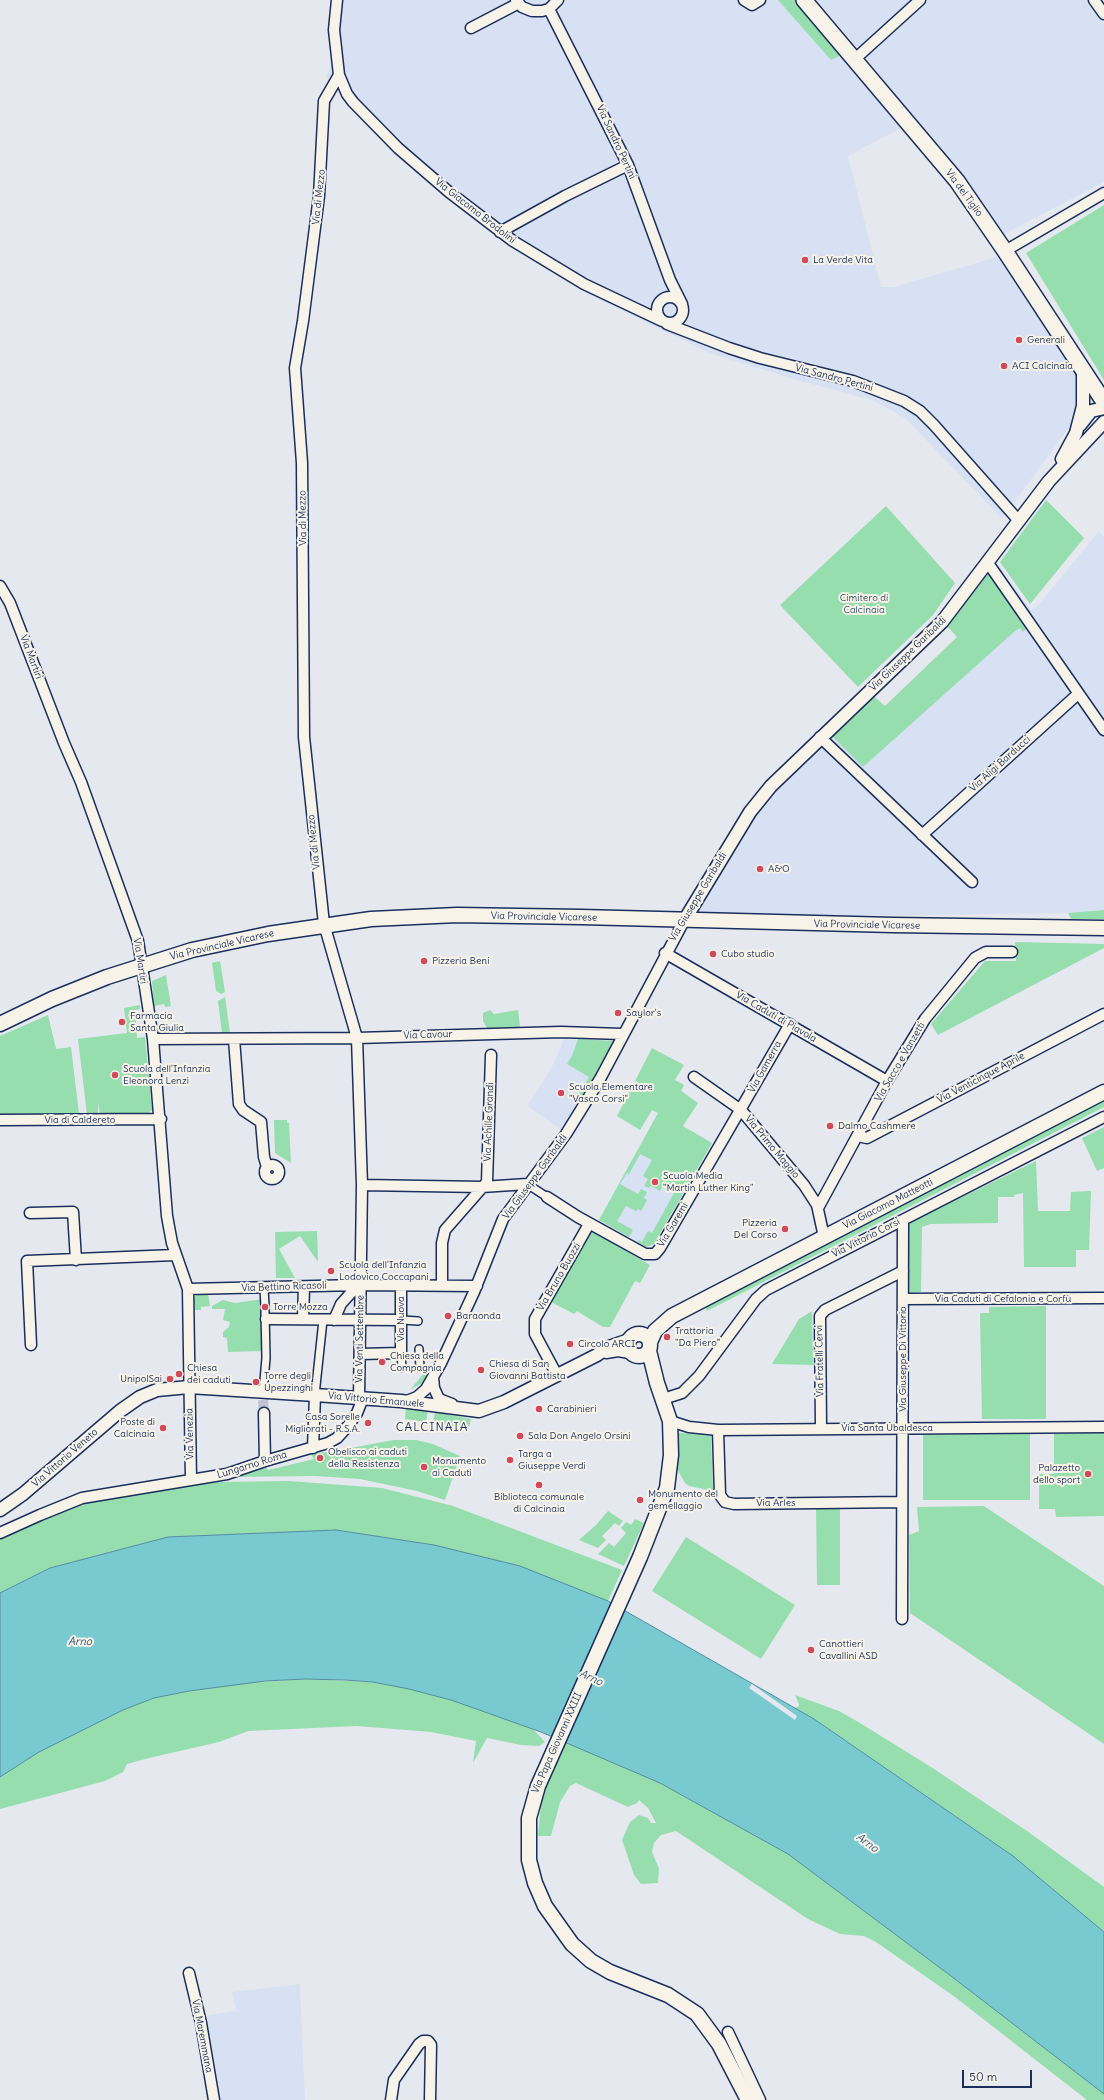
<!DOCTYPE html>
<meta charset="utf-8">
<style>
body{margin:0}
#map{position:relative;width:1104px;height:2100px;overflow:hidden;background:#e5e8ef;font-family:Delius,sans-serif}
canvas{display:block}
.scale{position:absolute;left:962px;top:2070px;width:70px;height:18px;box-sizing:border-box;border:2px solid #1b2f5e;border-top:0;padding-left:5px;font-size:12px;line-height:14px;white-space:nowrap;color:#1b2f5e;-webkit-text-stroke:3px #f7f3e8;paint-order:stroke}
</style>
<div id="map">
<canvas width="1104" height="2100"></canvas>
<div class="scale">50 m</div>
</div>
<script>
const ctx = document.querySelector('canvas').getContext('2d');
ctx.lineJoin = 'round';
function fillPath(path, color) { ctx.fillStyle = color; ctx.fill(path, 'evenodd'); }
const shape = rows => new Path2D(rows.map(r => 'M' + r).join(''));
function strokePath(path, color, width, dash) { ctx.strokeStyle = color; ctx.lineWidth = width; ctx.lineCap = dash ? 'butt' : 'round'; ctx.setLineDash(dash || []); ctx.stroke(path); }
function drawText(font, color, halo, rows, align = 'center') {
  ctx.font = font + ' Delius,sans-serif'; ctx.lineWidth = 4; ctx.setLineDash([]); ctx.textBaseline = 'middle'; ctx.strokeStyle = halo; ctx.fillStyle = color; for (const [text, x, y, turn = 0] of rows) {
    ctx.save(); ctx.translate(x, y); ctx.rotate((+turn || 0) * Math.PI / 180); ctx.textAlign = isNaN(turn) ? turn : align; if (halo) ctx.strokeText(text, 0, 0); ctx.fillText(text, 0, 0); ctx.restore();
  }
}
const built = shape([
 [331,0,796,0,903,127,848,156,881,287,894,287,1007,254,1081,381,1070,426,1002,519,905,418,872,400,797,380,709,353,588,294,497,236,444,197,395,152,352,109,326,77,330,68],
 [816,0,1087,0,1104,24,1104,182,1004,234,868,60],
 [1099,531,1104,537,1104,910,1068,913,688,918,755,815,776,788,874,696,885,706,957,637,947,626,996,563,1031,610,1037,607],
 [564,1039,613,1041,592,1083,562,1130,527,1106,552,1067],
 [658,1113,712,1143,654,1244,646,1247,599,1220],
 [300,1984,305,2100,218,2100,204,2016,236,2011,232,1992]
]);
const green = shape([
 [778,0,796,0,843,54,831,60],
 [1104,205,1104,380,1026,253],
 [1046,500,1084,538,1030,604,1000,562],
 [886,506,955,583,933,615,858,687,780,605],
 [988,573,1026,629,1023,632,1020,628,1015,631,863,767,831,735,873,696,885,706,957,637,947,626],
 [1104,910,1104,919,1071,919,1068,913],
 [1015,942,1104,944,1104,948,938,1035,931,1024,985,961,1016,961],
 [220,961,225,992,221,994,216,991,212,963],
 [166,975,171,1006,165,1007,164,1004,154,1006,152,981],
 [225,997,230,1033,222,1033,218,1001],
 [140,1005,140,1009,135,1010,137,1038,145,1037,152,1110,148,1113,100,1115,98,1102,98,1115,87,1115,78,1039,127,1033,124,1008],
 [490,1010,494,1014,518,1010,520,1027,487,1028,483,1021,483,1013],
 [48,1015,56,1049,71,1047,79,1114,51,1116,0,1115,0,1036],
 [578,1039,613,1041,592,1083,580,1103,575,1101,589,1077,567,1064,572,1056],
 [652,1048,684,1065,675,1080,684,1085,681,1091,698,1103,683,1126,712,1143,654,1244,646,1247,638,1242,639,1240,642,1242,648,1231,652,1233,674,1193,662,1187,660,1191,651,1186,649,1188,644,1186,648,1179,643,1176,652,1160,640,1154,629,1174,627,1173,620,1184,638,1194,641,1189,647,1192,644,1198,647,1200,641,1211,638,1209,636,1211,626,1206,617,1221,633,1230,629,1237,599,1220,658,1113,652,1110,640,1130,617,1116],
 [1104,1099,1104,1107,707,1311,704,1305],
 [274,1120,287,1120,287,1123,289,1123,291,1163,275,1153],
 [1104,1127,1104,1168,1097,1171,1082,1138],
 [1036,1161,1038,1211,1070,1211,1071,1192,1091,1191,1089,1250,1076,1250,1076,1267,1024,1267,1023,1193,1014,1195,1014,1197,998,1197,998,1223,930,1224,922,1227,921,1292,907,1293,907,1224],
 [317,1231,318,1262,300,1236,279,1249,295,1278,276,1278,275,1232],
 [592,1231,650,1265,640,1283,635,1281,610,1327,603,1327,577,1311,574,1314,551,1302],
 [200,1293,208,1293,210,1306,201,1307,201,1310,192,1310,193,1298],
 [263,1299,260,1319,262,1320,264,1351,228,1352,227,1338,223,1337,223,1332,229,1327,230,1322,223,1320,225,1309,212,1309,212,1306,223,1300,235,1303],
 [1046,1306,1046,1419,982,1419,980,1313,989,1313,989,1307],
 [812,1311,813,1365,772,1364,799,1319],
 [425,1372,429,1373,422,1383,410,1390],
 [406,1409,428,1411,426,1422,405,1419],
 [435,1412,471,1419,468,1432,433,1422],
 [674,1432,711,1436,713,1491,689,1486,685,1483,674,1463],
 [1104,1433,1104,1516,1056,1517,1055,1509,1039,1509,1039,1474,1054,1474,1054,1434],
 [1030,1434,1030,1500,923,1500,923,1435],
 [393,1440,416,1440,433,1444,460,1456,445,1500,417,1491,360,1479,316,1476,232,1477,265,1466,268,1470,314,1459,310,1453,330,1452],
 [289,1481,382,1488,453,1506,622,1570,608,1601,434,1545,336,1530,168,1537,50,1568,0,1593,0,1538,44,1517,84,1503,156,1490,218,1482],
 [984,1506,1104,1586,1104,1744,910,1613,909,1535,919,1531,917,1507],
 [816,1509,840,1509,840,1585,817,1585],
 [608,1511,623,1521,619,1526,615,1523,602,1536,606,1540,598,1548,579,1540,596,1525],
 [635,1519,644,1523,624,1566,598,1554,609,1543,614,1547,626,1533,621,1528,626,1522,631,1525],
 [686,1537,795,1605,761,1659,652,1591],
 [305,1679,373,1682,409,1689,451,1700,533,1729,545,1742,539,1746,521,1745,487,1738,473,1763,476,1741,431,1732,357,1726,248,1731,219,1742,149,1758,127,1764,123,1772,105,1781,0,1809,0,1777,39,1752,123,1710,154,1698,189,1691,227,1684],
 [795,1695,839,1711,860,1723,931,1767,1027,1831,1104,1887,1104,1932,1013,1856,814,1719,793,1708,798,1707,799,1704],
 [565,1742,660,1783,788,1854,951,1976,1104,2094,1104,2100,1087,2100,955,1997,876,1942,864,1936,840,1934,808,1919,676,1831,661,1835,654,1843,652,1852,659,1869,658,1883,641,1884,634,1875,622,1840,630,1822,639,1815,648,1818,651,1823,656,1823,648,1808,639,1800,637,1803,628,1807,576,1783,570,1786,560,1802,551,1836,538,1836,541,1804,546,1785]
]);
const water = shape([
 [336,1530,434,1545,520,1566,608,1601,814,1719,1013,1856,1104,1932,1104,2094,951,1976,788,1854,660,1783,541,1732,451,1700,409,1689,373,1682,345,1680,305,1679,265,1681,189,1691,154,1698,123,1710,39,1752,0,1777,0,1593,50,1568,168,1537,336,1530]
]);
const pier = shape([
 [752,1684,797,1716,795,1720,749,1688]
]);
const minorTunnel = shape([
 [263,1400,264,1413]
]);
const pedestrian = shape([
 [527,1184,547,1197],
 [264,1288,265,1306],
 [402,1320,418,1321],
 [419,1349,420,1368],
 [401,1353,402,1368],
 [263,1392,266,1358,265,1311],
 [315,1395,323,1320]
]);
const minor = shape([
 [337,0,334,30,339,75,347,94,353,102,398,148,449,192,513,241,584,284,662,321],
 [516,0,522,7,532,11,542,11,549,9,558,0],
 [744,0,752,5,760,0],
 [1094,0,1104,14],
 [549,9,628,165,670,280,682,304],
 [471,28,519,3],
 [855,59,920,0],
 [339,75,324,101,319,196,303,321,295,368,302,463,304,737,324,924,357,1038,362,1185,359,1398],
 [500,232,565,196,628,165],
 [1005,251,1104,193],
 '657 310a13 13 0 1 1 26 0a13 13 0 1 1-26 0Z',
 [667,324,729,348,760,358,853,381,904,401,920,411,934,425,1019,521],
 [988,563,1104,730],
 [0,586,10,603,64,743,81,782,138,941,153,1039,167,1216,172,1243,188,1289,191,1480],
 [820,737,972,882],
 [922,835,1078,694],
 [665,953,887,1081],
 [153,1039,357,1038,561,1032,622,1034],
 [234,1039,239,1104,243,1110,261,1122,264,1157,267,1167],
 [694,1077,741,1110,804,1185,817,1205,824,1237],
 [0,1120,161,1119],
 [858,1136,867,1138,1104,1014],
 '265 1172a7 7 0 1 1 14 0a7 7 0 1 1-14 0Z',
 [362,1185,482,1187,527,1184],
 [547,1197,578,1217,645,1254,655,1254,660,1248,790,1024],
 [818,1208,887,1081,925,1019,975,958,986,952,1012,952],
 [30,1213,73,1212,76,1260],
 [442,1284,442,1243,445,1230,487,1182,491,1055],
 [188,1289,358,1285,477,1286],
 [903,1299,1104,1298],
 [266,1319,402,1320],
 [303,1319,304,1287],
 [334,1320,341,1304,358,1285],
 [31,1345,27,1261,175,1255],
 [360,1354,401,1353,401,1285],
 [557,1375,535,1334,535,1319,589,1224],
 [433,1377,434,1388,439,1399,452,1404],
 [663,1399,682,1393,699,1376,756,1299,766,1290,1104,1117],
 [407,1401,417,1397,426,1389,441,1363,474,1292,503,1219,566,1134,600,1079,684,921],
 [264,1413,265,1461],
 [670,1421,689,1427,718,1430,1104,1427],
 [821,1428,820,1316,825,1310,903,1271],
 [718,1430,720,1495,725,1502,734,1504,902,1502],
 [313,1448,315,1395],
 [0,1533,40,1515,82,1498,227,1474,265,1461,328,1443,337,1438,348,1426,357,1413,363,1398],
 [902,1619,903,1220],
 [189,1973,201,2023,214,2100],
 [728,2032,760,2100],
 [391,2100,394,2080,419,2044,423,2041,428,2041,431,2045,430,2100]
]);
const tertiary = shape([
 [1080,425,1091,411,1104,408],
 [1062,459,1076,433,1083,406,1083,372],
 [684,921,750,812,771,786,942,622,1049,481,1104,422],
 [606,1352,618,1350,630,1352],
 [0,1510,23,1494,120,1411,140,1397,157,1390,189,1387,315,1395,401,1401,479,1411,504,1402,597,1355,606,1348,629,1340]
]);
const secondary = shape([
 [0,1024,52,999,107,977,192,950,268,934,371,919,457,915,581,917,893,925,1104,928],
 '628 1345a11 11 0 1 1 22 0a11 11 0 1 1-22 0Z',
 [650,1342,655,1331,672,1316,1104,1092],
 [649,1351,657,1383,670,1421,671,1455,667,1488,640,1557,538,1786,529,1818,529,1860,535,1883,545,1906,572,1944,591,1961,610,1972,668,1995,697,2014,719,2044,748,2100]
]);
const primary = shape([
 [804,0,957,181,1005,251,1104,402]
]);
const markers = [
 [805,260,4,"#d1495b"],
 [1019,340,4,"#d1495b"],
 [1004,366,4,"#d1495b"],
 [760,869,4,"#d1495b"],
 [713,954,4,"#d1495b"],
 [424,961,4,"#d1495b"],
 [618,1013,4,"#d1495b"],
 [122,1022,4,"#d1495b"],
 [115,1075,4,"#d1495b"],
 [561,1093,4,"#d1495b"],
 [830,1126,4,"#d1495b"],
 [655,1182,4,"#d1495b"],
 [785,1229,4,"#d1495b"],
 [331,1271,4,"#d1495b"],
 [265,1307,4,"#d1495b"],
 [448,1316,4,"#d1495b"],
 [667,1337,4,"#d1495b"],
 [570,1344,4,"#d1495b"],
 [382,1362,4,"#d1495b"],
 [481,1370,4,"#d1495b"],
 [179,1374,4,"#d1495b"],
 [170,1379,4,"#d1495b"],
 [256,1382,4,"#d1495b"],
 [539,1409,4,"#d1495b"],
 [368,1423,4,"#d1495b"],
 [163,1428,4,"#d1495b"],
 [520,1436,4,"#d1495b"],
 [320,1458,4,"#d1495b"],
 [510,1460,4,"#d1495b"],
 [424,1467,4,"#d1495b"],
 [1088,1474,4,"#d1495b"],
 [539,1485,4,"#d1495b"],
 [640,1500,4,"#d1495b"],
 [811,1650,4,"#d1495b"]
];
const streetNames = [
 ["Via Sandro Pertini",616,142,65],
 ["Via del Tiglio",964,193,54],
 ["Via di Mezzo",319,197,-84],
 ["Via Giacomo Brodolini",475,211,38],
 ["Via Sandro Pertini",834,378,15],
 ["Via di Mezzo",303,518,-91],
 ["Via Giuseppe Garibaldi",908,654,-44],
 ["Via Martiri",31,657,69],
 ["Via Aligi Barducci",1000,764,-42],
 ["Via di Mezzo",314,842,-96],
 ["Via Giuseppe Garibaldi",698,897,-59],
 ["Via Provinciale Vicarese",544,917,1],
 ["Via Provinciale Vicarese",867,925,1],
 ["Via Provinciale Vicarese",222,945,-13],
 ["Via Martiri",140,961,81],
 ["Via Caduti di Piavola",776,1017,30],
 ["Via Cavour",428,1035,-2],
 ["Via Sacco e Vanzetti",900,1062,-60],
 ["Via Gamerra",765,1067,-61],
 ["Via Venticinque Aprile",981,1078,-28],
 ["Via di Caldereto",80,1120],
 ["Via Achille Grandi",489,1122,-88],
 ["Via Primo Maggio",772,1147,50],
 ["Via Giuseppe Garibaldi",535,1177,-54],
 ["Via Giacomo Matteotti",888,1204,-27],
 ["Via Garemi",673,1225,-59],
 ["Via Vittorio Corsi",866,1238,-27],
 ["Via Bruno Buozzi",559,1277,-60],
 ["Via Bettino Ricasoli",284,1287,-2],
 ["Via Caduti di Cefalonia e Corfù",1003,1299],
 ["Via Nuova",401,1319,-90],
 ["Via Venti Settembre",360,1339,-89],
 ["Via Giuseppe Di Vittorio",903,1359,-90],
 ["Via Fratelli Cervi",820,1361,-91],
 ["Via Vittorio Emanuele",376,1400,5],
 ["Via Santa Ubaldesca",887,1428],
 ["Via Venezia",190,1434,-91],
 ["Via Vittorio Veneto",65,1458,-41],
 ["Lungarno Roma",252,1465,-17],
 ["Via Arles",776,1503],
 ["Via Papa Giovanni XXIII",557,1743,-66],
 ["Via Maremmana",202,2036,79]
];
const poiNames = [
 ["La Verde Vita",813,260],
 ["Generali",1027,340],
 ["ACI Calcinaia",1012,366],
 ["A&O",768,869],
 ["Cubo studio",721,954],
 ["Pizzeria Beni",432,961],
 ["Saylor's",626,1013],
 ["Farmacia",130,1016],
 ["Santa Giulia",130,1028],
 ["Scuola dell'Infanzia",123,1069],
 ["Eleonora Lenzi",123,1081],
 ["Scuola Elementare",569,1087],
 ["\"Vasco Corsi\"",569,1099],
 ["Dalmo Cashmere",838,1126],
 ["Scuola Media",663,1176],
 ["\"Martin Luther King\"",663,1188],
 ["Pizzeria",777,1223,"right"],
 ["Del Corso",777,1235,"right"],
 ["Scuola dell'Infanzia",339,1265],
 ["Lodovico Coccapani",339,1277],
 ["Torre Mozza",273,1307],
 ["Baraonda",456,1316],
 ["Trattoria",675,1331],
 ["\"Da Piero\"",675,1343],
 ["Circolo ARCI",578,1344],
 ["Chiesa della",390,1356],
 ["Compagnia",390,1368],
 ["Chiesa di San",489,1364],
 ["Giovanni Battista",489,1376],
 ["Chiesa",187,1368],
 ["dei caduti",187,1380],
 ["Torre degli",264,1376],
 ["Upezzinghi",264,1388],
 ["UnipolSai",162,1379,"right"],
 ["Carabinieri",547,1409],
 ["Casa Sorelle",360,1417,"right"],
 ["Migliorati - R.S.A.",360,1429,"right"],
 ["Poste di",155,1422,"right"],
 ["Calcinaia",155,1434,"right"],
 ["Sala Don Angelo Orsini",528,1436],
 ["Obelisco ai caduti",328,1452],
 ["della Resistenza",328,1464],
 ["Targa a",518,1454],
 ["Giuseppe Verdi",518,1466],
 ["Monumento",432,1461],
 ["ai Caduti",432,1473],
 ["Palazetto",1080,1468,"right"],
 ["dello sport",1080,1480,"right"],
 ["Monumento del",648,1494],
 ["gemellaggio",648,1506],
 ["Biblioteca comunale",539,1497,"center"],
 ["di Calcinaia",539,1509,"center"],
 ["Canottieri",819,1644],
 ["Cavallini ASD",819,1656]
];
const parkNames = [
 ["Cimitero di",864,598],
 ["Calcinaia",864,610]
];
const waterNames = [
 ["Arno",80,1642],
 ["Arno",591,1678,24],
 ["Arno",867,1843,36]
];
const quarterNames = [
 ["CALCINAIA",432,1428]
];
fillPath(built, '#d8e0f4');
fillPath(green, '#96dead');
fillPath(water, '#78cad0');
strokePath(water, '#538ca2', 1);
fillPath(pier, '#e5e8ef');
strokePath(minorTunnel, '#bdc3d2', 10, [10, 5]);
strokePath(pedestrian, '#1b2f5e', 10);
strokePath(minor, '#1b2f5e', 13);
strokePath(tertiary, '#1b2f5e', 15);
strokePath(secondary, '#1b2f5e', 17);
strokePath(primary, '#1b2f5e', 18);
strokePath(pedestrian, '#f7f3e8', 7);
strokePath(minor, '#f7f3e8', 10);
strokePath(tertiary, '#f7f3e8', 12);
strokePath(secondary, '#f7f3e8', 14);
strokePath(primary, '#f7f3e8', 15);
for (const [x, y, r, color] of markers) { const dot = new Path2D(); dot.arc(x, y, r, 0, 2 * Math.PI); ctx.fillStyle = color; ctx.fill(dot); strokePath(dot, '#f7f3e8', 1.5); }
drawText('10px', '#1b2f5e', '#f7f3e8', streetNames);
drawText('10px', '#1b2f5e', '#f7f3e8', poiNames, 'left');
drawText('10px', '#34526e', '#f7f3e8', parkNames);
drawText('italic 11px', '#32567a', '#f7f3e8', waterNames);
ctx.letterSpacing = '1px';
drawText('12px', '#1b2f5e', '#f7f3e8', quarterNames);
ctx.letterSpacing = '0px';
</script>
